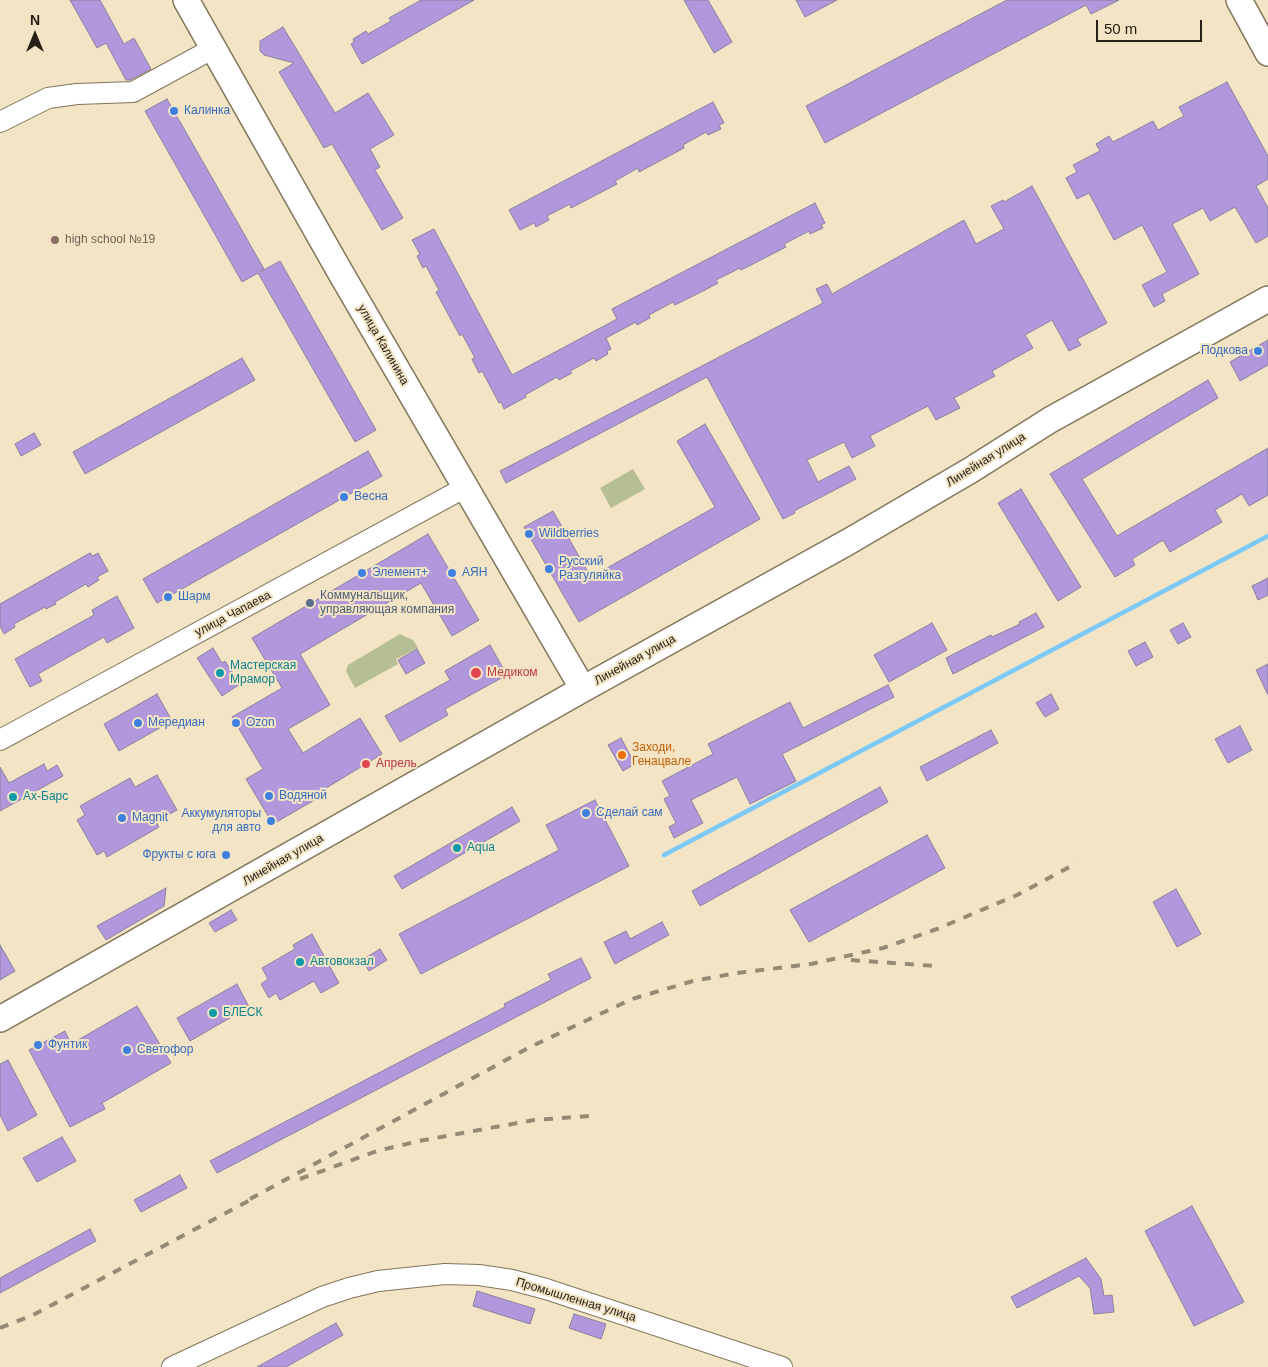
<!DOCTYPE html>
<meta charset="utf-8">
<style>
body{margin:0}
#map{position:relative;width:1268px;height:1367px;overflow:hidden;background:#f2e4c5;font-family:Helvetica,sans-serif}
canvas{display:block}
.north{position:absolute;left:10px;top:10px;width:50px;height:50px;-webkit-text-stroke:4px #f2e4c5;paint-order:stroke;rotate:0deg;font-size:14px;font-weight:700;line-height:20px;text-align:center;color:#262015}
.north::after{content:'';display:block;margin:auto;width:18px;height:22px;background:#262015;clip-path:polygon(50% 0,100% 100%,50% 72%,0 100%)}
.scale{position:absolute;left:1096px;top:20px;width:106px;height:22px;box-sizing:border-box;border:2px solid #262015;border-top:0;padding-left:6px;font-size:15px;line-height:18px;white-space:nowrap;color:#262015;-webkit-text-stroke:4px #f2e4c5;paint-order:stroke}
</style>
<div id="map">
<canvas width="1268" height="1367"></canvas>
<div class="north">N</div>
<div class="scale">50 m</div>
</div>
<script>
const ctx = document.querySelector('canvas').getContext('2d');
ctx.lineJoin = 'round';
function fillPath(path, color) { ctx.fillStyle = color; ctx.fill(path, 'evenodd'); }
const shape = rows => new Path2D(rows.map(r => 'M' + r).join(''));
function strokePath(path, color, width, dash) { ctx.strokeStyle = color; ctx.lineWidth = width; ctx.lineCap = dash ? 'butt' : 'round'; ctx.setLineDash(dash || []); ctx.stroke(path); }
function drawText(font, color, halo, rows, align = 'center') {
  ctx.font = font + ' Helvetica,sans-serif'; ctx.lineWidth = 4; ctx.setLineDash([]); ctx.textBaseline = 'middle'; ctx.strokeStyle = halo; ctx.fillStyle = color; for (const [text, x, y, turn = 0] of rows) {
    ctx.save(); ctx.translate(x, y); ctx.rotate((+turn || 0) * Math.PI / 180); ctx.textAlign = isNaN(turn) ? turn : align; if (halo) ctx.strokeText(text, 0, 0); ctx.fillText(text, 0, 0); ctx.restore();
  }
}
const green = shape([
 [633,469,645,489,611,508,600,488],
 [400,634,413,640,418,648,396,659,398,664,355,688,346,671,348,665]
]);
const stream = shape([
 [664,855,1268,536]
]);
const building = shape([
 [70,0,100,0,124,44,134,38,151,69,130,80,126,80,106,43,97,48,70,0],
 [421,0,474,0,362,64,351,44,354,42,353,39,366,31,368,34,391,21,389,18,421,0],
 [684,0,708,0,732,42,714,53,684,0],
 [796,0,837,0,805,17,796,0],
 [1007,0,1119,0,1091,14,1086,5,825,143,806,106,1007,0],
 [283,27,335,113,368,93,394,135,370,149,380,167,375,170,403,218,382,230,332,144,324,148,279,72,294,63,264,55,260,51,260,41,283,27],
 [1227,82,1268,156,1268,179,1256,186,1268,208,1268,236,1256,243,1235,207,1210,221,1203,208,1172,224,1199,274,1162,294,1165,301,1154,307,1142,285,1167,272,1142,225,1114,240,1089,193,1077,199,1066,178,1077,172,1073,165,1100,151,1096,144,1109,136,1113,142,1153,121,1158,130,1184,116,1179,107,1227,82],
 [167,99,264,269,260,272,280,261,376,430,355,442,258,273,242,282,145,111,167,99],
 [713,102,724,123,719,125,721,129,708,135,706,132,683,145,684,148,639,172,638,168,615,181,617,184,571,208,570,204,547,216,549,220,536,227,534,223,520,230,509,210,713,102],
 [1032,186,1107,323,1077,339,1081,345,1069,351,1052,320,1025,335,1033,348,992,371,995,376,954,398,960,408,936,420,928,406,870,436,875,446,852,458,844,442,807,460,818,482,849,466,856,479,794,511,795,513,783,519,707,377,506,483,500,471,823,303,816,289,827,284,832,294,964,220,976,244,1004,229,991,206,1003,200,1004,202,1032,186],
 [815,203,825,223,821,225,823,228,810,234,809,231,784,244,786,247,751,265,741,270,740,268,716,280,718,283,705,290,675,305,673,302,649,315,650,318,637,325,636,322,606,338,611,349,607,351,608,354,596,361,594,358,570,371,572,373,559,380,557,377,525,395,526,397,504,409,501,402,499,403,482,371,479,373,472,359,475,358,462,334,460,336,436,292,439,290,426,266,423,268,417,256,420,254,412,240,434,229,512,375,617,319,612,309,815,203],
 [1268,340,1268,365,1240,381,1230,362,1268,340],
 [242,358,255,380,85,474,73,452,242,358],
 [1208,380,1218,398,1082,479,1117,536,1268,448,1268,495,1249,506,1242,494,1215,510,1222,522,1170,552,1163,540,1132,559,1135,565,1115,577,1050,474,1208,380],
 [705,424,760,519,579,622,524,527,553,511,591,577,715,507,677,441,705,424],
 [34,433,41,445,21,456,15,444,34,433],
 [368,451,382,476,157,603,143,579,368,451],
 [1021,489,1081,587,1058,601,998,503,1021,489],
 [428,534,479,620,452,636,421,583,300,654,330,705,288,729,303,753,360,718,382,754,323,790,325,794,273,824,246,779,263,769,232,717,282,688,252,638,428,534],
 [90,553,93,556,98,553,108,571,97,577,99,580,88,587,86,584,55,602,56,604,46,609,45,607,14,624,15,627,4,634,0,626,0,604,90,553],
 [1268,578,1268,595,1258,600,1252,586,1268,578],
 [117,596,134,628,107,643,104,637,38,674,42,681,30,687,15,659,94,615,92,610,117,596],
 [1036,613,1044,627,953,674,946,658,991,635,992,637,1020,624,1019,622,1036,613],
 [932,623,947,650,889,682,874,655,932,623],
 [1183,623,1191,637,1178,644,1170,630,1183,623],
 [1145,642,1153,657,1136,666,1128,651,1145,642],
 [490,645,507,675,445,709,448,715,400,742,385,716,450,680,445,671,490,645],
 [213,648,222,663,225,661,240,684,222,696,197,658,213,648],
 [417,649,425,663,406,674,398,660,417,649],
 [1268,664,1268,695,1256,670,1268,664],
 [888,685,894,697,782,754,796,781,750,804,737,777,691,800,703,823,674,838,669,827,676,823,664,799,670,796,662,781,713,754,708,744,790,702,803,728,888,685],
 [157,694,172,721,119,751,104,724,157,694],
 [1051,694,1059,709,1045,717,1036,703,1051,694],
 [1240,726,1252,750,1228,763,1215,739,1240,726],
 [991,730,998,743,927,781,920,767,991,730],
 [621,738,635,764,623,771,608,745,621,738],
 [44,764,47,771,57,765,63,776,0,811,0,767,9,783,44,764],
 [157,775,177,810,156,822,159,827,107,857,104,851,97,855,77,820,85,815,80,806,130,778,135,787,157,775],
 [880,787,888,802,700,906,692,891,880,787],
 [595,800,629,866,421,974,399,934,559,850,546,825,595,800],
 [512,807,520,821,402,889,394,876,512,807],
 [927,835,945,868,809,942,790,910,927,835],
 [166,888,164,906,106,940,97,926,166,888],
 [1176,889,1201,934,1177,947,1153,902,1176,889],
 [231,910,237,920,215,932,209,923,231,910],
 [662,922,669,935,615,964,604,942,626,931,630,939,662,922],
 [312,934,339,983,321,993,314,981,280,1000,276,993,269,998,261,984,268,979,262,968,295,949,293,945,312,934],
 [0,945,15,971,0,980,0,945],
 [380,949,387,960,369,971,362,960,380,949],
 [581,958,591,978,217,1173,210,1161,505,1007,504,1004,551,980,548,974,581,958],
 [237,984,249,1007,190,1041,177,1018,237,984],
 [137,1006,171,1063,102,1103,105,1109,70,1127,29,1050,65,1031,71,1044,137,1006],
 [8,1060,37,1115,8,1131,0,1115,0,1064,8,1060],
 [62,1137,76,1161,37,1182,23,1158,62,1137],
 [180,1175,187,1188,141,1212,134,1200,180,1175],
 [1192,1206,1244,1302,1194,1326,1145,1231,1192,1206],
 [90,1229,96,1241,0,1293,0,1278,90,1229],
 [1086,1258,1101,1279,1104,1296,1112,1295,1114,1312,1094,1314,1090,1288,1079,1276,1017,1308,1011,1297,1086,1258],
 [477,1291,535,1309,530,1324,473,1306,477,1291],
 [574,1314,606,1324,601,1339,569,1328,574,1314],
 [336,1323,343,1335,286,1367,257,1367,336,1323]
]);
const minor = shape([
 [0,122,48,98,77,94,133,92,214,48],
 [0,740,466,487],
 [172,1367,322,1297,349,1288,378,1281,445,1274,479,1275,512,1280,546,1289,782,1367]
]);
const major = shape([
 [186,0,339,270,583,689],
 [1239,0,1268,53],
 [0,1019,583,689,848,542,971,470,1050,420,1268,299]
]);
const rail = shape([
 [851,960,935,966],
 [300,1179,377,1151,419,1141,534,1120,590,1116],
 [250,1199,530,1047,632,999,693,981,737,973,811,964,883,948,937,929,1017,895,1077,863],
 [0,1328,33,1315,256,1197]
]);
const markers = [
 [174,111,5,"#3f7fe0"],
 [55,240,5,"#8d6e63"],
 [1258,351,5,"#3f7fe0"],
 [344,497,5,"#3f7fe0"],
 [529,534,5,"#3f7fe0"],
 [549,569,5,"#3f7fe0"],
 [362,573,5,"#3f7fe0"],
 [452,573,5,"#3f7fe0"],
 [168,597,5,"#3f7fe0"],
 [310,603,5,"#5c6f8a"],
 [220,673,5,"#0f9aa8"],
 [476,673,6,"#e0444e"],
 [138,723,5,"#3f7fe0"],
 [236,723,5,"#3f7fe0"],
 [622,755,5,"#e8710a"],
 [366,764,5,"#e0444e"],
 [269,796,5,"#3f7fe0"],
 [13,797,5,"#0f9aa8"],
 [586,813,5,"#3f7fe0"],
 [122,818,5,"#3f7fe0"],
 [271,821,5,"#3f7fe0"],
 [457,848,5,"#0f9aa8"],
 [226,855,5,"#3f7fe0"],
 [300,962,5,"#0f9aa8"],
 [213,1013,5,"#0f9aa8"],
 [38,1045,5,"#3f7fe0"],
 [127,1050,5,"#3f7fe0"]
];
const shopNames = [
 ["Калинка",184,111],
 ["Подкова",1248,351,"right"],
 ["Весна",354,497],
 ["Wildberries",539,534],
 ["Русский",559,562],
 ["Разгуляйка",559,576],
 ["Элемент+",372,573],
 ["АЯН",462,573],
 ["Шарм",178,597],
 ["Мередиан",148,723],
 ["Ozon",246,723],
 ["Водяной",279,796],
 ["Сделай сам",596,813],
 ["Аккумуляторы",261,814,"right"],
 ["для авто",261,828,"right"],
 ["Magnit",132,818],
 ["Фрукты с юга",216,855,"right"],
 ["Фунтик",48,1045],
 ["Светофор",137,1050]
];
const educationNames = [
 ["high school №19",65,240]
];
const streetNames = [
 ["улица Калинина",383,345,60],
 ["Линейная улица",986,460,-32],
 ["улица Чапаева",233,614,-28],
 ["Линейная улица",635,660,-29],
 ["Линейная улица",283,860,-30],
 ["Промышленная улица",576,1300,17]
];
const serviceNames = [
 ["Коммунальщик,",320,596],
 ["управляющая компания",320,610]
];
const cultureNames = [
 ["Мастерская",230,666],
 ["Мрамор",230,680],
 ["Ах-Барс",23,797],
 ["Aqua",467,848],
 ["Автовокзал",310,962],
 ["БЛЕСК",223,1013]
];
const healthNames = [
 ["Медиком",487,673],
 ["Апрель",376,764]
];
const foodNames = [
 ["Заходи,",632,748],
 ["Генацвале",632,762]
];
fillPath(green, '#b6bf92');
strokePath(stream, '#7cc9f7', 4.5);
fillPath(building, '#b197db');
strokePath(building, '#8b819d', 1);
strokePath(minor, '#83755a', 22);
strokePath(major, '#83755a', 28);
strokePath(minor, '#fff', 20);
strokePath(major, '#fff', 25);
strokePath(rail, '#958b75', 4, [9, 9]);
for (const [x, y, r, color] of markers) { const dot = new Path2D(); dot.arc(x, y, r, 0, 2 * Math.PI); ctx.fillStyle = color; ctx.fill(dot); strokePath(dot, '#f2e4c5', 2); }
drawText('12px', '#366cbe', '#f2e4c5', shopNames, 'left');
drawText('12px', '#785e54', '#f2e4c5', educationNames, 'left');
drawText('12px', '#262015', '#f2e4c5', streetNames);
drawText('12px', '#4e5e75', '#f2e4c5', serviceNames, 'left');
drawText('12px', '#0d838f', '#f2e4c5', cultureNames, 'left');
drawText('12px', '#be3a42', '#f2e4c5', healthNames, 'left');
drawText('12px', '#c56008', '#f2e4c5', foodNames, 'left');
</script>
